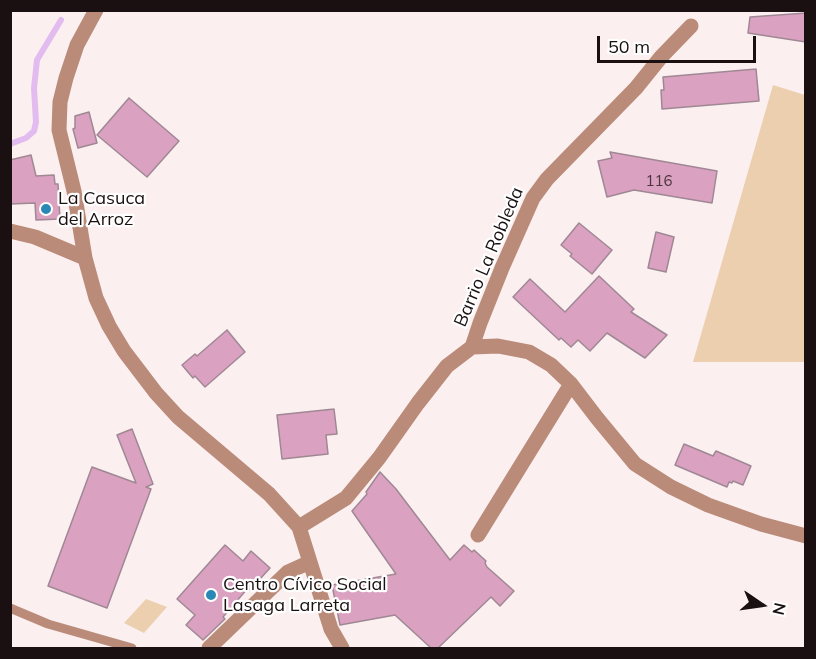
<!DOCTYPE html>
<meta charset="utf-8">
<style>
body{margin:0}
#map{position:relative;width:816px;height:659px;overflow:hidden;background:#fbeff0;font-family:Mulish,sans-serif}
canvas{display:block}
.frame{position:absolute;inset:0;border:12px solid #1a1011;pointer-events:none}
.north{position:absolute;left:732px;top:575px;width:60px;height:60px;-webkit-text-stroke:4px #fff;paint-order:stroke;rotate:103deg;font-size:16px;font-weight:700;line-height:24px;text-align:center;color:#1a1011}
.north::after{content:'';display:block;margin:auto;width:21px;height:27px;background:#1a1011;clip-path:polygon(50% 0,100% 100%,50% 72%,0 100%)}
.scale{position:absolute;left:597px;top:36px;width:159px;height:27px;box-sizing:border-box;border:3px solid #1a1011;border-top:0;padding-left:8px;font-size:18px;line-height:21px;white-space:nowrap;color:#1a1011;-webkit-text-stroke:4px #fff;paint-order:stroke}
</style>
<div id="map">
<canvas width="816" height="659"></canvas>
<div class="frame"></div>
<div class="north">N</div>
<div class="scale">50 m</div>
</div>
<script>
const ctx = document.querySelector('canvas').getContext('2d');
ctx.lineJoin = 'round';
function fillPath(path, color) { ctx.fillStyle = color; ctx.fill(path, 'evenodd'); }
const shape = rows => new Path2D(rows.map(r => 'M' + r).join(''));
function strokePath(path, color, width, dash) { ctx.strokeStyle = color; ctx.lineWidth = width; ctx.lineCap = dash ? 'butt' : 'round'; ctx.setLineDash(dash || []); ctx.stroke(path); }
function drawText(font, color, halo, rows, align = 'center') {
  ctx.font = font + ' Mulish,sans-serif'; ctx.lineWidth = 4.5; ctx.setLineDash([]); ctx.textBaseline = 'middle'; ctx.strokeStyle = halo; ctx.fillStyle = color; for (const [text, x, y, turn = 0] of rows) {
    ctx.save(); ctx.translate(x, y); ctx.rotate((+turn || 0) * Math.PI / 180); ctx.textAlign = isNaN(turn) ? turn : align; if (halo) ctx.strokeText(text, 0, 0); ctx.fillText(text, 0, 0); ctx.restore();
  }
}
const green = shape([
 [773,85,805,95,805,362,693,362],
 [146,599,167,607,144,633,124,623]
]);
const stream = shape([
 [10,144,26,138,34,131,36,122,34,88,37,60,61,20]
]);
const building = shape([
 [806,13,806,42,748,33,750,17,806,13],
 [756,69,759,101,662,109,661,90,664,90,663,77,756,69],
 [129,98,179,141,147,177,97,135,129,98],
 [89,112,97,143,78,148,73,129,75,128,75,116,89,112],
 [610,152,717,171,712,203,634,190,607,197,598,161,612,158,610,152],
 [31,155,36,176,54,175,55,184,58,184,60,219,36,220,35,203,10,204,10,160,31,155],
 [579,223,612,250,592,274,570,256,572,254,561,245,579,223],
 [656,232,674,237,666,272,648,268,656,232],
 [599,276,634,309,631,312,667,335,645,358,607,333,590,351,578,340,571,347,561,338,559,340,513,297,530,279,565,312,599,276],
 [227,330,245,352,205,387,195,376,193,378,182,365,195,354,197,356,227,330],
 [334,409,337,434,326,435,328,454,282,459,277,415,334,409],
 [132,429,153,484,146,487,151,489,107,608,48,586,92,467,136,483,117,435,132,429],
 [684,444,713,456,716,451,751,466,743,485,733,481,732,483,729,482,727,487,675,465,684,444],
 [380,472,396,489,450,560,464,545,472,552,474,550,486,561,485,563,487,567,514,591,500,606,491,597,438,648,431,648,395,615,340,625,332,585,396,574,352,511,367,494,366,492,380,472],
 [225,545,243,561,251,551,270,568,250,590,248,588,223,617,225,619,203,640,186,625,195,615,177,599,225,545]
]);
const service = shape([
 [10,608,48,624,132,648]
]);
const minor = shape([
 [96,10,77,45,66,78,60,102,59,130,74,191,85,258,96,298,109,326,124,351,156,393,178,417,269,494,299,527,331,629,342,648],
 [10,231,35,237,85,258],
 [472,347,480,323,502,268,533,198,547,179,636,88,661,57,691,26],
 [299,527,346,498,379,458,418,403,447,366,472,347,498,346,529,352,551,365,571,384,597,418,635,464,671,487,708,505,761,524,806,536],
 [478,535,571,384],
 [209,648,288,572,310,562]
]);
const markers = [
 [46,209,6,"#2989b4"],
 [211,595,6,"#2989b4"]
];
const numberNames = [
 ["116",659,181]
];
const poiNames = [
 ["La Casuca",58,199],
 ["del Arroz",58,220],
 ["Centro Cívico Social",223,585],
 ["Lasaga Larreta",223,606]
];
const streetNames = [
 ["Barrio La Robleda",489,257,-67]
];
fillPath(green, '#eccfae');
strokePath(stream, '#e2bcef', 6);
fillPath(building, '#dba1c0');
strokePath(building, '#9f8894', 1.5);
strokePath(service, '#ba8b79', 9);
strokePath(minor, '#ba8b79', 15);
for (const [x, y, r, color] of markers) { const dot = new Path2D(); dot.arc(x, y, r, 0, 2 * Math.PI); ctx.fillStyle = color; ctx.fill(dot); strokePath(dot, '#fff', 2); }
drawText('15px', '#4a343d', null, numberNames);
drawText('18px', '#1a1011', '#fff', poiNames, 'left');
drawText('18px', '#1a1011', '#fff', streetNames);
</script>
